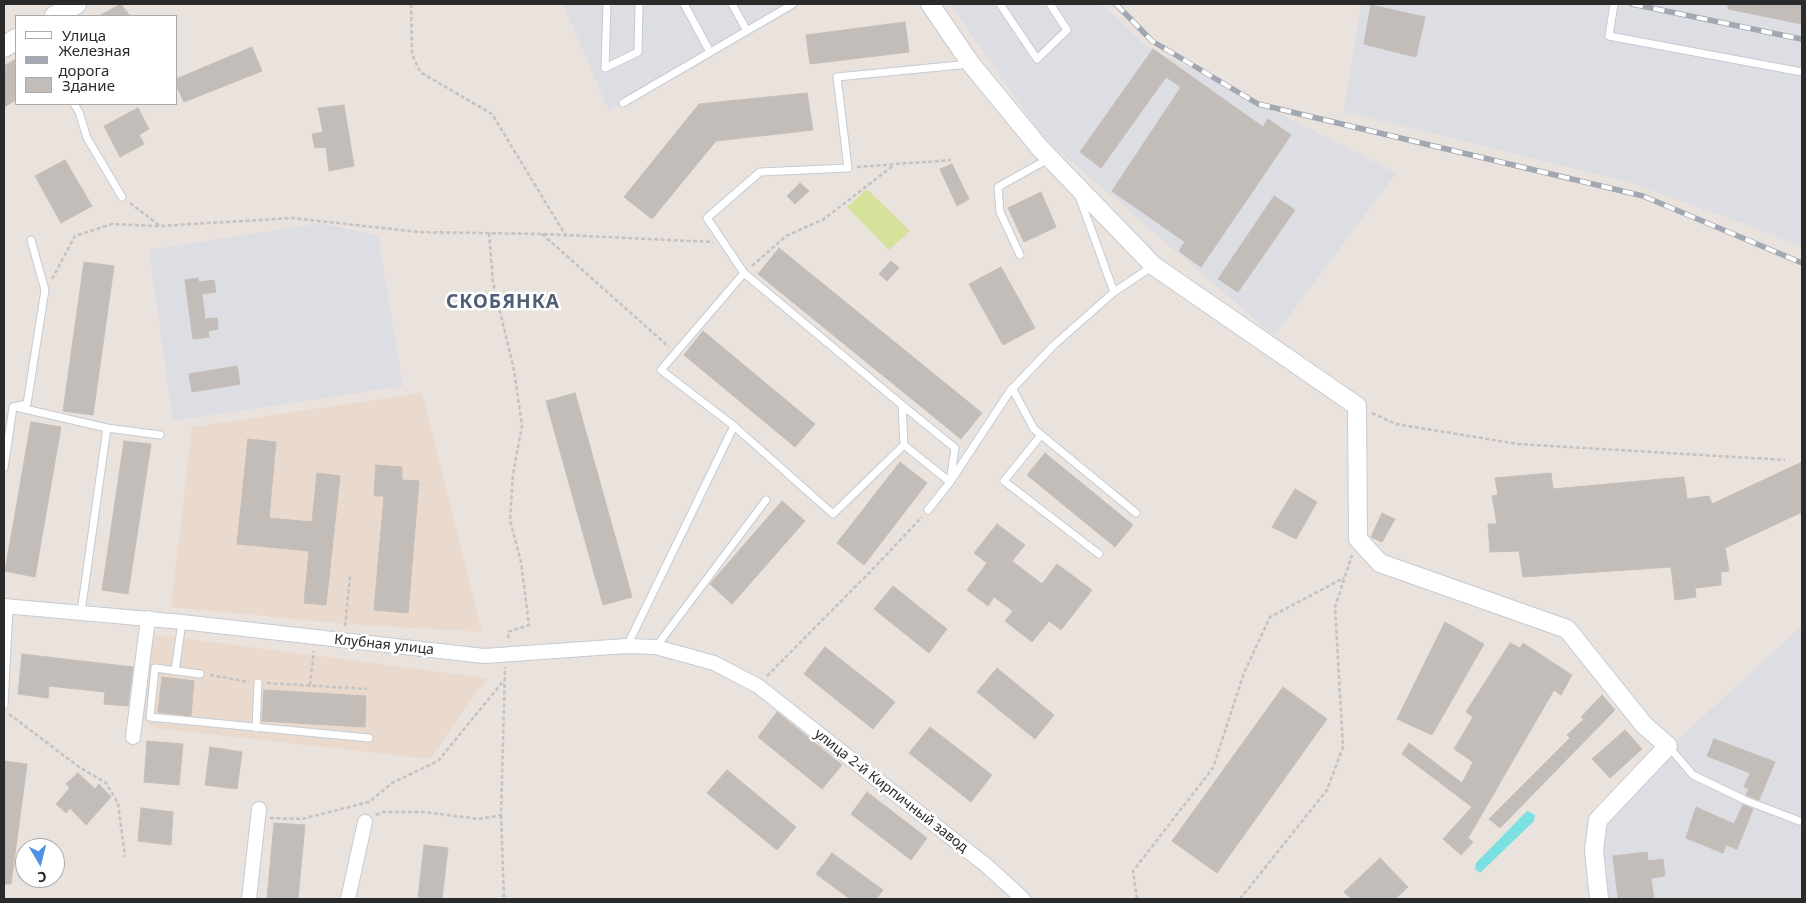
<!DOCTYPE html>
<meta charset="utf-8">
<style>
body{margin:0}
#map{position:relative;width:1806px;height:903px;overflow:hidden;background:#eae2dd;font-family:"Noto Sans",sans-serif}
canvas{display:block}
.frame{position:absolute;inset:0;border:5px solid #2a2a2a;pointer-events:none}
.legend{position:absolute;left:15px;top:15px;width:162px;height:90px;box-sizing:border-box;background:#fff;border:1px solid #aaa;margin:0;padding:6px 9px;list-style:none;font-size:15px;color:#2a2a2a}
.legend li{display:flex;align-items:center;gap:10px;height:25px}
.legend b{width:25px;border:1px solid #aaa}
.north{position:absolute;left:15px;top:838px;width:50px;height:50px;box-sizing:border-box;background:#fff;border:1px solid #aaa;border-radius:50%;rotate:172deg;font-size:14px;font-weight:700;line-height:20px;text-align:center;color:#2a2a2a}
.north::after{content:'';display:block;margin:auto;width:18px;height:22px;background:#4e91e7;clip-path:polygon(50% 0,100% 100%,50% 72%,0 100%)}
</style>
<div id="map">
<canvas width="1806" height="903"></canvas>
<div class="frame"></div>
<ul class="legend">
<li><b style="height:6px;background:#fff"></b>Улица</li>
<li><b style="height:6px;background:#a1a8b2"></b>Железная дорога</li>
<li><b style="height:14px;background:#c3bdb9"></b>Здание</li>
</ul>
<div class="north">С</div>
</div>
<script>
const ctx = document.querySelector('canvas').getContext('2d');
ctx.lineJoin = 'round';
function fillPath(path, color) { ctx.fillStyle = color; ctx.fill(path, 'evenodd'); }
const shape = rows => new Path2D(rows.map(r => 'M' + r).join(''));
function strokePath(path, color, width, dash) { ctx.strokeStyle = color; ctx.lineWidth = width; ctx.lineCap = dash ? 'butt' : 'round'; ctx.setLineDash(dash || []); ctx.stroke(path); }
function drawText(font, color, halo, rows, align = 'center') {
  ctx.font = font + ' "Noto Sans",sans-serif'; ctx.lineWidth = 5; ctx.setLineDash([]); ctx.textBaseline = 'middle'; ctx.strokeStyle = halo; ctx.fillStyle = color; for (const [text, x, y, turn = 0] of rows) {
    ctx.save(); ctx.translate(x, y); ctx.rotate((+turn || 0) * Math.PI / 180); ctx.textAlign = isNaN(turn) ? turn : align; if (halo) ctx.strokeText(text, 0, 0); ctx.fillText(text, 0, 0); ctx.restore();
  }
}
const industrial = shape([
 [563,4,789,4,609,111],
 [950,4,1102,4,1146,46,1396,173,1274,336,1042,136],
 [1361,4,1802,4,1802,248,1756,228,1624,181,1344,112],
 [321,223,378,236,403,386,173,421,149,250],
 [1802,626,1802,899,1591,899,1592,818]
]);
const education = shape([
 [422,393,482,632,345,624,171,607,192,427],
 [151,634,487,678,430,759,155,728,139,715]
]);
const pitch = shape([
 [867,189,910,231,889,250,847,207]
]);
const water = shape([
 [1527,811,1535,815,1534,821,1480,873,1475,869,1476,863]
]);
const building = shape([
 [121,4,130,16,99,16,121,4],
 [1728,4,1802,4,1802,24,1728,9,1728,4],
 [1371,5,1425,17,1416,57,1364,44,1371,5],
 [905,22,909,52,810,64,806,35,905,22],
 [252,47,262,71,184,102,176,85,176,79,252,47],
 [1153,49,1263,127,1268,119,1291,135,1201,267,1179,251,1185,242,1112,191,1181,87,1166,77,1101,168,1080,152,1153,49],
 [16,59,16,100,4,107,4,66,16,59],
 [807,93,813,130,716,141,652,219,624,197,699,104,807,93],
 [344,105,354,166,329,171,326,147,315,148,312,134,323,132,318,108,344,105],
 [138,108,149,129,139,135,144,144,120,157,104,126,138,108],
 [65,160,92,206,61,223,35,176,65,160],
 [952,164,969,199,957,206,940,169,952,164],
 [800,183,809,191,795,204,787,196,800,183],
 [1041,192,1056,227,1024,242,1008,208,1041,192],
 [1274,196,1295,210,1238,292,1218,279,1274,196],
 [779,248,982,413,961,439,758,274,779,248],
 [891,261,899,268,887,281,879,274,891,261],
 [84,262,114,266,93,415,63,411,84,262],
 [1001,267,1035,328,1003,345,969,284,1001,267],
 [198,278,199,282,214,280,216,292,202,294,205,319,217,318,218,329,208,331,209,337,193,339,185,280,198,278],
 [703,331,815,424,795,447,684,355,703,331],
 [237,366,240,384,192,392,189,374,237,366],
 [575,393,632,597,603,605,546,401,575,393],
 [31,422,61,427,35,577,5,571,31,422],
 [248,439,276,442,269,518,312,522,317,473,340,476,326,605,304,603,309,551,237,544,248,439],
 [124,441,151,444,128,594,102,590,124,441],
 [1045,453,1133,525,1115,547,1027,475,1045,453],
 [900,462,927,483,864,565,837,543,900,462],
 [1802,462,1802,512,1725,548,1729,571,1721,572,1721,585,1695,588,1696,597,1675,600,1671,567,1523,577,1519,551,1490,552,1488,524,1497,524,1492,496,1498,495,1495,478,1551,473,1553,489,1684,477,1687,499,1709,496,1712,504,1802,462],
 [376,465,402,467,402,480,419,481,408,613,374,610,384,496,374,496,376,465],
 [1295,489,1317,502,1296,539,1272,527,1295,489],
 [782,501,805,521,732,604,710,584,782,501],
 [1382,513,1395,519,1382,542,1371,537,1382,513],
 [997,524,1025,545,1012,561,1042,584,1057,564,1092,590,1061,630,1049,621,1032,642,1005,621,1013,611,994,597,988,606,967,590,987,563,974,553,997,524],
 [893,586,947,629,929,653,874,609,893,586],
 [1445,622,1484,644,1432,735,1397,719,1445,622],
 [1510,643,1520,648,1523,643,1572,675,1561,695,1554,690,1468,838,1473,842,1461,855,1443,839,1472,807,1402,754,1409,743,1462,783,1473,762,1454,749,1473,717,1466,712,1510,643],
 [825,647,895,702,873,729,804,674,825,647],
 [22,654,133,667,128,706,104,704,105,692,49,686,48,698,18,694,22,654],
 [997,668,1054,715,1035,739,977,692,997,668],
 [162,677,194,681,191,716,158,712,162,677],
 [1283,687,1327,719,1217,873,1172,841,1283,687],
 [264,690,366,696,365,727,262,721,264,690],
 [1602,695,1615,710,1500,828,1489,819,1570,738,1567,735,1584,719,1581,717,1602,695],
 [777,712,842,765,822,789,758,737,777,712],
 [930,727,992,775,971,802,909,753,930,727],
 [1625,730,1642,749,1610,778,1592,759,1625,730],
 [1714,739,1775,762,1759,800,1746,795,1749,789,1744,787,1750,773,1707,756,1714,739],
 [147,741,183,744,179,785,144,782,147,741],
 [210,747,242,752,237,789,205,785,210,747],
 [4,761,27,764,11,884,4,884,4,761],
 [727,770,796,827,777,850,707,793,727,770],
 [78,773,95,789,99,784,111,797,86,825,70,808,66,813,56,804,70,788,66,784,78,773],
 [867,792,927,838,911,860,851,814,867,792],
 [1743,805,1753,809,1737,849,1726,845,1723,853,1686,838,1696,807,1734,824,1743,805],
 [141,808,173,812,171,845,138,841,141,808],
 [274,823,305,825,298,899,267,899,274,823],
 [424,845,448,848,442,899,418,899,424,845],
 [1647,852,1648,861,1663,859,1665,876,1651,878,1654,899,1618,899,1613,856,1647,852],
 [832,853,883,890,876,899,850,899,816,874,832,853],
 [1380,858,1408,887,1395,899,1352,899,1344,892,1380,858]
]);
const path = shape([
 [411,4,412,54,420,72,492,114,566,236],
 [857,167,951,160],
 [130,203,160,226,292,218,419,232,542,234,713,242],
 [489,233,493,282,514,370,522,426,513,474,510,520,521,562,529,625,508,632,509,640],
 [542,234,669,347],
 [752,266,786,236,824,219,894,165],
 [52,279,75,236,112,224,159,226],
 [1372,413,1396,424,1518,444,1785,460],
 [345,626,350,576],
 [210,675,249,682],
 [767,676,870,572,922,517],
 [267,683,367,689],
 [310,685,314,651],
 [9,714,79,767,106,783,118,803,125,857],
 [376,815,383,812,424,812,479,819,501,815,505,667],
 [501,815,504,899],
 [270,818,302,819,369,802,392,783,438,761,505,679],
 [1137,899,1133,871,1213,768,1244,673,1270,617,1344,578],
 [1240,899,1327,790,1343,747,1335,607,1352,555]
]);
const service = shape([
 [607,4,605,68,638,52,639,4],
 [684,4,710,52],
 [732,4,747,31],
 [1000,4,1037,59,1067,30,1050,4],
 [1614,4,1609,36,1802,72],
 [623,103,793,4],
 [74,104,79,112,87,138,122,197],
 [1079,196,1114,292],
 [1020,255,1000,212,998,187,1050,158],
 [744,273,661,370,734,426,833,514,904,445,902,405,955,448,950,482],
 [1012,388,1034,429,1136,513],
 [902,405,744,273,707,218,760,172,848,168,837,77,970,64],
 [16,407,107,428,160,435],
 [1041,435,1004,481,1099,554],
 [904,445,950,482],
 [4,468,13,407,27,404,45,290,31,240],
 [928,510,950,482,1010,391,1053,346,1114,292,1153,266],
 [81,612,107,428],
 [627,646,734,426],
 [656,647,766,500],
 [175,671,182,622],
 [200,674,155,668,150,717,369,738],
 [4,705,9,607],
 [256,728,258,683],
 [1668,746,1693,775,1747,801,1802,822]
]);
const minor = shape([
 [4,606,182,622,484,656,626,646,656,647,714,663,758,686,987,866,1023,899],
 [133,737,148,618],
 [249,899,259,809],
 [348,899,365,822]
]);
const tertiary = shape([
 [930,4,971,64,1040,148,1154,266,1357,406,1358,539,1380,563,1567,629,1644,725,1668,746,1598,820,1594,850,1599,899]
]);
const secondary = shape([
 [55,16,76,4],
 [4,47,16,39]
]);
const rail = shape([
 [1116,4,1152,41,1258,104,1643,196,1802,263],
 [1632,4,1801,39]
]);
const streetNames = [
 ["Клубная улица",384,645,6],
 ["улица 2-й Кирпичный завод",891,791,38]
];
const districtNames = [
 ["СКОБЯНКА",503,303]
];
fillPath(industrial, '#dddde4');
fillPath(education, '#eadace');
fillPath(pitch, '#d6e29c');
fillPath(water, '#7be0e2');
fillPath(building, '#c3bdb9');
strokePath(building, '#c6bdb7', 1);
strokePath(service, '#c5cbd2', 9);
strokePath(minor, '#c5cbd2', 16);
strokePath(tertiary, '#c5cbd2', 20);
strokePath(secondary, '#c5cbd2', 22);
strokePath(path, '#c3c3c3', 2.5, [4, 2.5]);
strokePath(service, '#fff', 7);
strokePath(minor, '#fff', 14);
strokePath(tertiary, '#fff', 18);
strokePath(secondary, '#fff', 20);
strokePath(rail, '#a1a8b2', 5.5);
strokePath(rail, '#fff', 4, [11]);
drawText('14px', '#2a2a2a', '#fff', streetNames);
ctx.letterSpacing = '1px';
drawText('bold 19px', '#4f6076', '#fff', districtNames);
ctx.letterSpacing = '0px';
</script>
